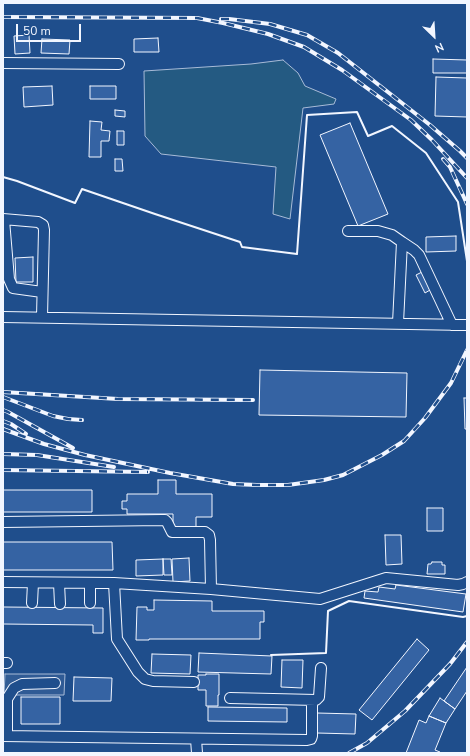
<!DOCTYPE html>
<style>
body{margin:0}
#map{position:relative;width:470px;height:756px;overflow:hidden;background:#1f4e8c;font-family:"Nunito Sans",sans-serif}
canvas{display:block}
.frame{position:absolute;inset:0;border:4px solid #f2f6ff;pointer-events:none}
.north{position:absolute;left:414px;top:16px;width:40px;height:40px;-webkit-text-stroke:3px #1f4e8c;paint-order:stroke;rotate:155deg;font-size:11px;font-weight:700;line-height:16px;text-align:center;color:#f2f6ff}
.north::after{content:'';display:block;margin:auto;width:14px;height:18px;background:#f2f6ff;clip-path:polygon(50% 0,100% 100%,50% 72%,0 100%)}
.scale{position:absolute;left:16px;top:24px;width:65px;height:18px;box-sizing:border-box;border:2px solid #f2f6ff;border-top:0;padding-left:5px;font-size:12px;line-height:14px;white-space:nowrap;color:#f2f6ff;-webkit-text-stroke:3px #1f4e8c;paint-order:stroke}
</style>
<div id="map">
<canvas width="470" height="756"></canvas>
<div class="frame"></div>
<div class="north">N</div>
<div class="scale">50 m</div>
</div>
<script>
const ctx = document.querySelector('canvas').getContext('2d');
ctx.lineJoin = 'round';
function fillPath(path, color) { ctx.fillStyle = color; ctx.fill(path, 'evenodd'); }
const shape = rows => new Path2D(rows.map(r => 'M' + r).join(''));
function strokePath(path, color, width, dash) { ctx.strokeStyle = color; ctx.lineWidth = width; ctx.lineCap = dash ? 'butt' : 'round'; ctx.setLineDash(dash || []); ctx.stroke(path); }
const green = shape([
 [283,60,298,73,305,86,336,99,334,104,303,108,290,219,273,214,276,167,161,154,145,136,144,71,251,64,283,60]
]);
const parking = shape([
 [5,674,65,674,64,695,4,695,5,674]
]);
const building = shape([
 [29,35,30,53,15,54,14,36,29,35],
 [158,38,159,52,134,52,134,39,158,38],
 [42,39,70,40,69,54,41,53,42,39],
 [433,59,467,60,467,73,433,73,433,59],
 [436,77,467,78,467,117,435,116,436,77],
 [52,86,53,105,24,107,23,87,52,86],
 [90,86,116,86,116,99,90,99,90,86],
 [115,110,125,111,125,117,115,116,115,110],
 [90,121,102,122,101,130,110,131,109,141,101,141,101,157,89,157,90,121],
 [350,123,388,214,358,226,320,135,350,123],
 [117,131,124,131,124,145,117,145,117,131],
 [115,159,122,159,123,171,115,171,115,159],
 [456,236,456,251,426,252,426,237,456,236],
 [33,257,33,282,16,282,15,258,33,257],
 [422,272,430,290,425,293,416,275,422,272],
 [260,370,407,373,406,417,259,415,260,370],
 [464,398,467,398,467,429,465,429,464,398],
 [158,480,176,480,176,494,212,494,212,517,196,517,196,527,173,527,173,514,127,514,127,509,122,509,122,501,127,501,127,494,158,494,158,480],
 [3,490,92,490,92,512,3,512,3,490],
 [427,508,443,508,443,531,427,531,427,508],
 [385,535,401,535,402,564,386,565,385,535],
 [3,542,112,542,113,570,3,570,3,542],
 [189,558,190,581,173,582,172,559,189,558],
 [163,559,171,559,172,575,164,575,163,559],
 [163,559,163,575,136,576,136,560,163,559],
 [432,562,442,562,442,565,445,565,445,574,427,574,428,564,431,564,432,562],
 [396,585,466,594,463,612,364,598,365,591,378,592,379,587,395,589,396,585],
 [154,600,212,601,212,611,264,611,264,622,260,622,260,639,149,639,149,640,136,640,137,607,147,607,147,610,154,610,154,600],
 [3,607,103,608,103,633,93,633,93,625,3,624,3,607],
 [417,639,429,650,372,720,359,710,417,639],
 [199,653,272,656,271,674,198,672,199,653],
 [152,654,191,655,190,674,151,673,152,654],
 [282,660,303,660,302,688,281,687,282,660],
 [467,667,467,691,455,709,444,701,467,667],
 [206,674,219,674,219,695,218,695,218,706,206,706,206,690,198,690,198,675,206,675,206,674],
 [74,677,112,678,111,701,73,701,74,677],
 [21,697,60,697,60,724,21,724,21,697],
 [440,698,455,709,446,723,429,716,440,698],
 [208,707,287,708,287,722,208,721,208,707],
 [317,713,356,714,355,734,317,733,317,713],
 [429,716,446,723,435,750,440,752,439,753,406,753,419,720,426,723,429,716]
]);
const minor = shape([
 [3,63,119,64],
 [3,219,38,222,43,225,44,230,42,317],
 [4,220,9,279,13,288,42,292],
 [348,231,378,231,392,235,402,242,398,323],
 [402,242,414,250,419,255,452,325],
 [3,317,467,325],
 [3,522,163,520,165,520,167,522,172,532,205,532,209,535,210,540,211,589],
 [3,582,114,583,211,589,320,599,386,578,458,585,463,584,467,582],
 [59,583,60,604],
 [114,583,117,639,138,672,145,679,153,681,194,682],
 [32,603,33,583],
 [90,603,90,583],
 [3,663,7,663],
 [230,698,316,700,319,697,321,668],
 [3,699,7,699,7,736],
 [7,699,14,688,22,684,55,683],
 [3,736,307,740,311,739,312,736,312,700],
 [196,739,197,753]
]);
const rail = shape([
 [3,17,197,18,223,23,268,34,304,47,342,70,411,120,432,140,467,178],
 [221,19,229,19,270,24,307,35,338,53,430,125,460,151,467,158],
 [443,159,450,167,467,204],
 [3,392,118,399,253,400],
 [3,397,53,416,68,419,82,420],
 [3,410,8,412,73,448],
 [3,421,11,424,26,434],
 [3,429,44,444,85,455,170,473,233,484,257,485,288,485,324,480,343,475,382,455,404,441,425,418,451,383,467,350],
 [3,454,37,455,114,467],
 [3,470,148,472],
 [349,753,367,743,405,711,450,664,467,642]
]);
const wall = shape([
 [3,177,17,181,75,203,82,189,155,214,240,242,242,247,297,254,307,115,357,112,368,136,392,126,426,153,458,202,467,261],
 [271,655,326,653,328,611,349,601,463,617,467,616]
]);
fillPath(green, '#245a82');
strokePath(green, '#a8bbd7', 1);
fillPath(parking, '#305b95');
strokePath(parking, '#a8bbd7', 1);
fillPath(building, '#3563a3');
strokePath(building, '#f2f6ff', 1);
strokePath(minor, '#f2f6ff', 12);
strokePath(minor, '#1f4e8c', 10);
strokePath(rail, '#f2f6ff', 4);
strokePath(rail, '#1f4e8c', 2.5, [8]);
strokePath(wall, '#f2f6ff', 2);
</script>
